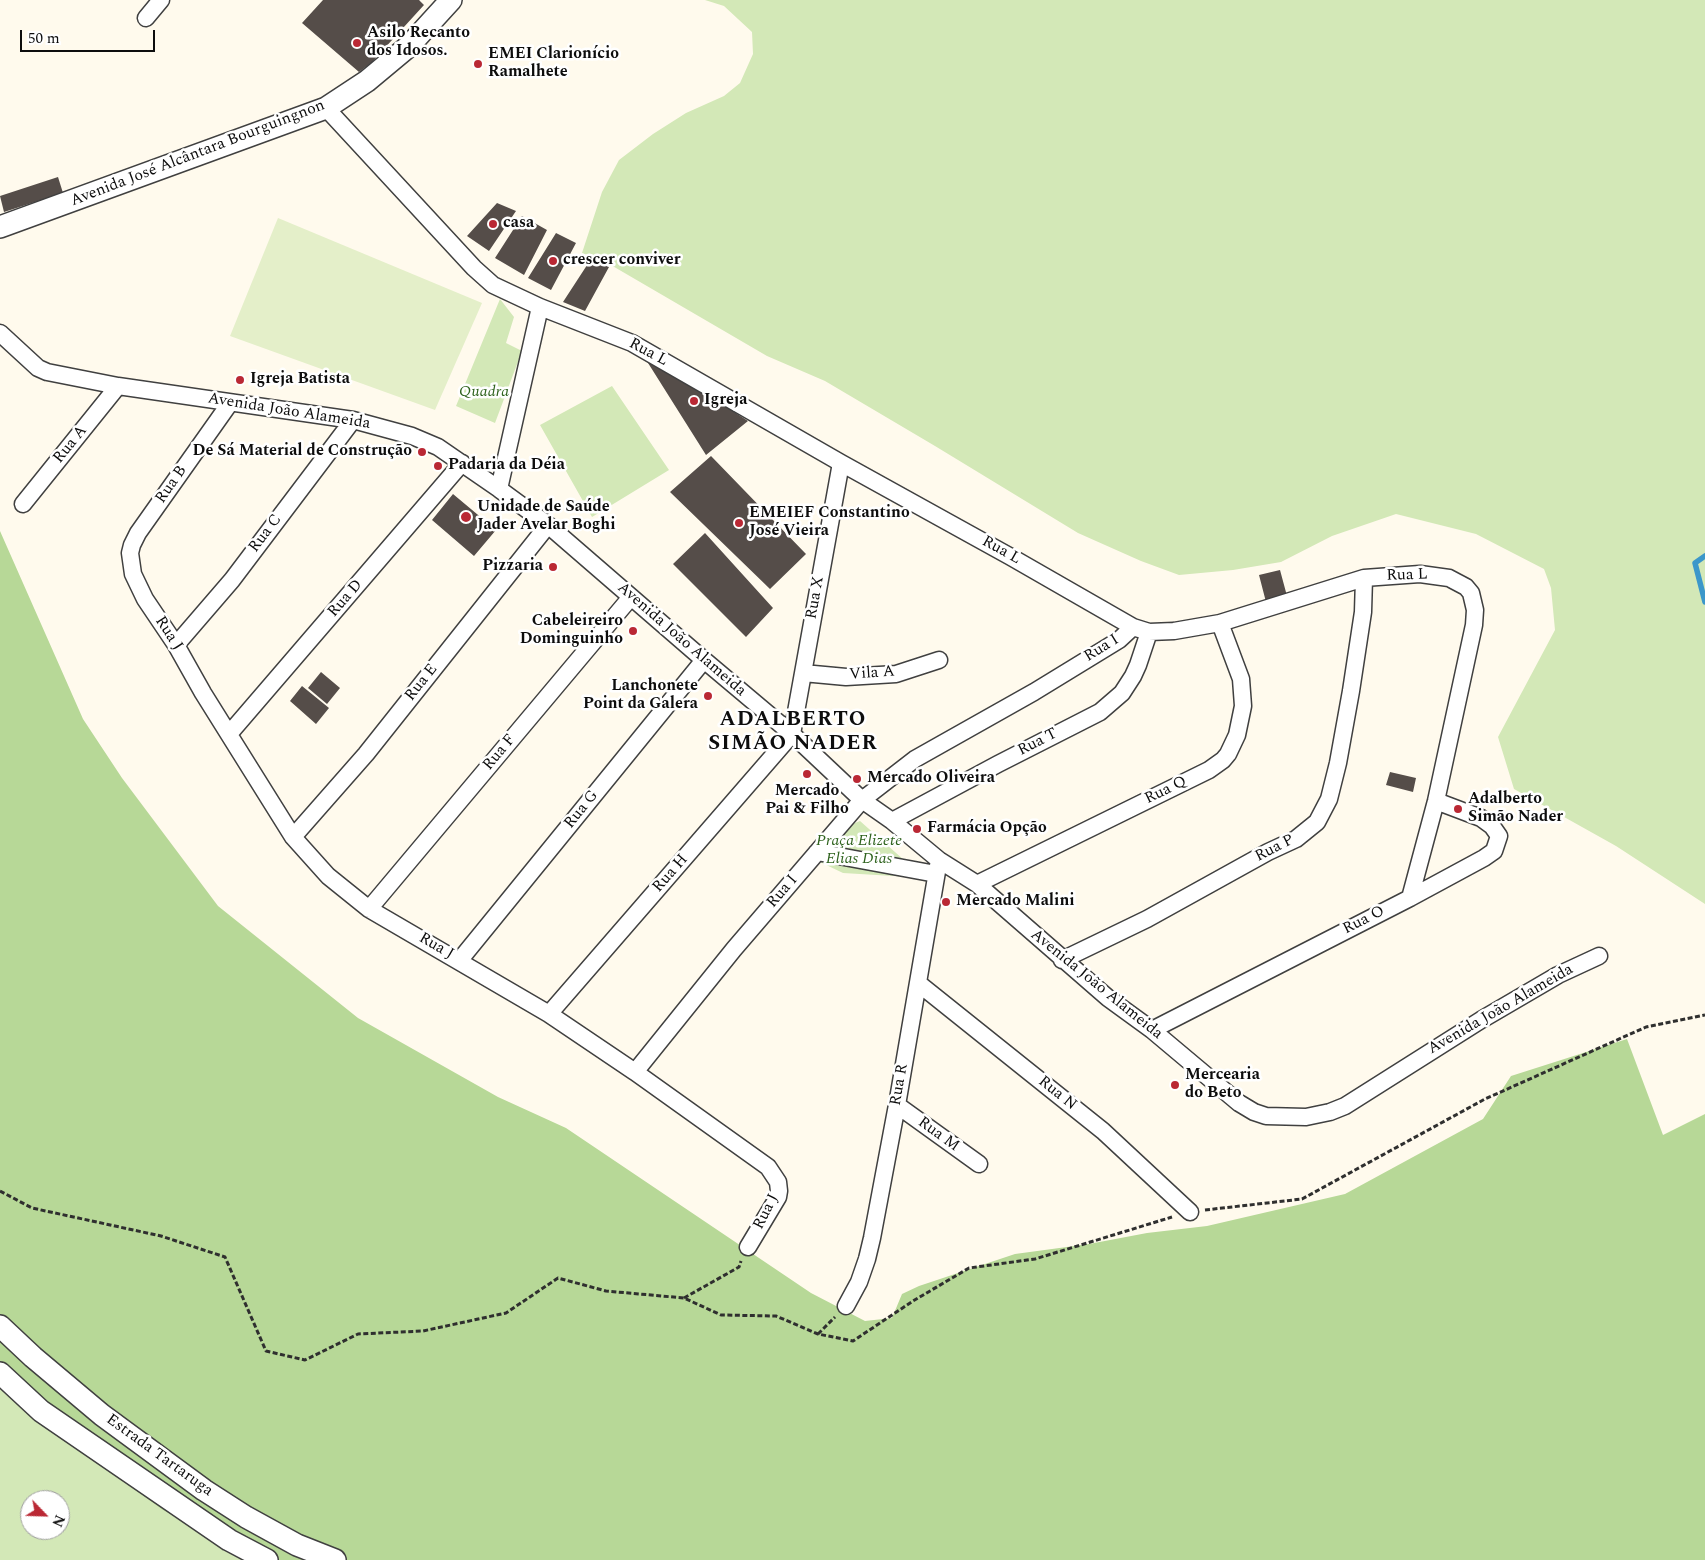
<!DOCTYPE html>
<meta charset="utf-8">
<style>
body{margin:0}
#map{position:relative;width:1705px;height:1560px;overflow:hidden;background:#fffaed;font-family:Spectral,serif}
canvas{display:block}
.north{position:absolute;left:20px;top:1490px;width:50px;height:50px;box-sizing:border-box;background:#fff;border:1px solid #9e9e9e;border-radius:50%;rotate:114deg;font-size:14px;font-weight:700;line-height:20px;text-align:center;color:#0d0d0d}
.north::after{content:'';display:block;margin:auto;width:18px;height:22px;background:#ba2834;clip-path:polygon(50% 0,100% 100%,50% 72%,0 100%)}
.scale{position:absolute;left:20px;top:30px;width:135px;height:22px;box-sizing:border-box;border:2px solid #0d0d0d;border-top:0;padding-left:6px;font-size:15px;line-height:18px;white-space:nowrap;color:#0d0d0d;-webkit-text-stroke:4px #fff;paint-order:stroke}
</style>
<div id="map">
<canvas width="1705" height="1560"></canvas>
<div class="north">N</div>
<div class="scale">50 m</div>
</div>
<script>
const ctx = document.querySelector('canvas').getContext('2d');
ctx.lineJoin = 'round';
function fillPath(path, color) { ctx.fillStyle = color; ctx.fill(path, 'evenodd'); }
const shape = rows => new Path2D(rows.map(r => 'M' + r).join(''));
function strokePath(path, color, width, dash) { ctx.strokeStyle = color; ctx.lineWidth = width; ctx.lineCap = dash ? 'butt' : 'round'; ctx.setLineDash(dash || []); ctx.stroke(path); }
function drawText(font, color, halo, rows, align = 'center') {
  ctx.font = font + ' Spectral,serif'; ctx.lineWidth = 5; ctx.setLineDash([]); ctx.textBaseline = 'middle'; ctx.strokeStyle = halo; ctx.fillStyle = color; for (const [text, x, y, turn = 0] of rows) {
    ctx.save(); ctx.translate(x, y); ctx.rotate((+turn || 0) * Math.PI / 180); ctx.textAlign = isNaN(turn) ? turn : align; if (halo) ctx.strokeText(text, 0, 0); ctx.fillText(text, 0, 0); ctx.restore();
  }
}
const green = shape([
 [705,0,1705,0,1705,904,1616,846,1514,789,1498,737,1555,630,1551,588,1544,569,1476,534,1396,514,1332,536,1281,562,1233,570,1179,575,1141,561,1078,533,935,446,825,381,767,356,604,261,582,253,602,192,619,160,653,134,686,113,724,96,740,83,753,54,752,32,724,6],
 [500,299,514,317,506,343,522,351,495,423,456,406],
 [612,386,669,470,592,517,540,425],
 [860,821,913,868,910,877,843,873,820,862,822,855,850,825],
 [0,1388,12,1399,260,1560,0,1560],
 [30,1500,60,1500,60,1530,30,1530]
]);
const forest = shape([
 [0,531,83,719,122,778,218,906,358,1018,498,1097,566,1128,811,1293,865,1321,892,1318,902,1294,919,1286,1015,1254,1089,1244,1147,1233,1207,1226,1345,1194,1483,1119,1511,1076,1627,1039,1663,1135,1705,1114,1705,1560,260,1560,163,1510,12,1399,0,1388]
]);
const pitch = shape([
 [278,218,482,303,435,410,230,336]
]);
const stream = shape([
 [1705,556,1695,563,1705,602]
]);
const building = shape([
 [323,0,419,0,424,5,372,62,359,72,302,23],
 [58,177,63,193,4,212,0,196],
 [497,203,516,211,489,251,467,236],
 [522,216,547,230,524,275,495,258],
 [556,233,576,243,551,290,528,278],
 [591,259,609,267,585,311,563,302],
 [643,355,685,380,748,421,706,455],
 [711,456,806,554,770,589,670,492],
 [453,494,496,530,474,556,432,520],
 [705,533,773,608,746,637,673,564],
 [1280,570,1287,596,1266,602,1259,575],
 [321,672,340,688,327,704,308,688],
 [302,686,329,708,316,724,290,701],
 [1390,772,1416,778,1413,792,1386,785]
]);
const path = shape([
 [0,1191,32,1208,161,1236,225,1257,266,1351,305,1360,358,1334,423,1331,506,1313,558,1278,606,1291,684,1298,721,1315,776,1316,818,1334,853,1341,913,1301,969,1268,1035,1259,1172,1217],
 [1205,1210,1302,1199,1485,1099,1646,1027,1705,1015],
 [684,1298,739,1267,741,1261],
 [818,1334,835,1317]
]);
const minor = shape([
 [146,18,161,0],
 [326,108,474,268,493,285,540,307,632,343,841,463,1011,557,1133,627,1149,632,1174,631,1220,623,1364,578,1420,574,1449,578,1466,587,1471,593,1475,610,1474,625,1436,801,1410,898],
 [0,333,38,368,47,372,118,386,353,420,412,436,438,447,499,489,548,525,704,660,792,734,862,800,892,821,939,860,977,884,1108,998,1152,1030,1239,1103,1254,1112,1266,1116,1306,1117,1330,1112,1345,1106,1481,1020,1558,975,1599,956],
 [230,403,138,533,132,545,130,553,133,574,145,599,176,645,203,693,293,837,328,876,369,909,549,1014,635,1072,768,1167,778,1182,779,1191,778,1197,748,1247],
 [499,489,540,307],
 [23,504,118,386],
 [176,645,232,580,353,420],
 [803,673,846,677,896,674,939,660],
 [229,734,462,463],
 [892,821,998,764,1100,712,1122,693,1133,676,1138,665,1149,632],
 [293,837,366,754,548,525],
 [817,852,936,874],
 [977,884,1209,770,1223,760,1228,754,1237,735,1243,706,1241,679,1220,623],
 [369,909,631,597],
 [1062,960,1147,919,1268,852,1296,839,1317,822,1329,799,1338,763,1351,691,1363,612,1364,578],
 [459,961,704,660],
 [918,983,1103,1131,1190,1212],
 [549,1014,792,734,841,463],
 [1152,1030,1410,898,1484,858,1494,851,1499,836,1492,826,1481,818,1436,801],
 [635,1072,734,949,862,800,915,759,1034,692,1119,640,1133,627],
 [897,1105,979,1164],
 [846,1306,859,1282,867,1259,872,1238,897,1105,939,860]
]);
const tertiary = shape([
 [0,227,326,108,367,81,409,46,451,0],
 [0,1326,33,1357,102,1415,204,1490,246,1517,297,1545,335,1560],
 [0,1373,41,1411,229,1540,267,1560]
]);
const markers = [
 [357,43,5,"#ba2834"],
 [478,64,5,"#ba2834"],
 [493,224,5,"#ba2834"],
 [553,261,5,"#ba2834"],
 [240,380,5,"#ba2834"],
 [694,401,5,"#ba2834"],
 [422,452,5,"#ba2834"],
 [438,466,5,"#ba2834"],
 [466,517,6,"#ba2834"],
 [739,523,5,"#ba2834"],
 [553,567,5,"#ba2834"],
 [633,631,5,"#ba2834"],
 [708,696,5,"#ba2834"],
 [807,774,5,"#ba2834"],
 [857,779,5,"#ba2834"],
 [1458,809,5,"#ba2834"],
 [917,829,5,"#ba2834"],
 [946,902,5,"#ba2834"],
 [1175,1085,5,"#ba2834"]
];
const poiNames = [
 ["Asilo Recanto",367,34],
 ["dos Idosos.",367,52],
 ["EMEI Clarionício",488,55],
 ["Ramalhete",488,73],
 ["casa",503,224],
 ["crescer conviver",563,261],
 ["Igreja Batista",250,380],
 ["Igreja",704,401],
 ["De Sá Material de Construção",412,452,"right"],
 ["Padaria da Déia",448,466],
 ["Unidade de Saúde",477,508],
 ["Jader Avelar Boghi",477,526],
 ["EMEIEF Constantino",749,514],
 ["José Vieira",749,532],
 ["Pizzaria",543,567,"right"],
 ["Cabeleireiro",623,622,"right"],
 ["Dominguinho",623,640,"right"],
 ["Lanchonete",698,687,"right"],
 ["Point da Galera",698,705,"right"],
 ["Mercado Oliveira",867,779],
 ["Mercado",807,792,"center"],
 ["Pai & Filho",807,810,"center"],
 ["Adalberto",1468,800],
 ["Simão Nader",1468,818],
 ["Farmácia Opção",927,829],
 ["Mercado Malini",956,902],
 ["Mercearia",1185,1076],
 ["do Beto",1185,1094]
];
const streetNames = [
 ["Avenida José Alcântara Bourguingnon",198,154,-21],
 ["Rua L",648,353,28],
 ["Avenida João Alameida",289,412,9],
 ["Rua A",71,445,-51],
 ["Rua B",172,485,-55],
 ["Rua C",266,534,-53],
 ["Rua L",1001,551,29],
 ["Rua L",1407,576,-2],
 ["Rua X",816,598,-80],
 ["Rua D",346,599,-49],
 ["Rua J",168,634,57],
 ["Avenida João Alameida",681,640,41],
 ["Rua I",1102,649,-32],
 ["Vila A",872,674,-4],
 ["Rua E",422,683,-52],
 ["Rua T",1038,743,-27],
 ["Rua F",500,753,-50],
 ["Rua Q",1166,791,-26],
 ["Rua G",582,810,-51],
 ["Rua P",1275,849,-27],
 ["Rua H",671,874,-49],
 ["Rua I",783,892,-49],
 ["Rua O",1364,921,-27],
 ["Rua J",436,947,30],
 ["Avenida João Alameida",1096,985,39],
 ["Avenida João Alameida",1501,1010,-30],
 ["Rua R",900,1085,-80],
 ["Rua N",1057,1094,39],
 ["Rua M",938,1135,36],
 ["Rua J",767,1212,-63],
 ["Estrada Tartaruga",159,1456,36]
];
const parkNames = [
 ["Quadra",484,393],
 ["Praça Elizete",859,842],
 ["Elias Dias",859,860]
];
const districtNames = [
 ["ADALBERTO",793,721],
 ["SIMÃO NADER",793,745]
];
fillPath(green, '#d3e8b7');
fillPath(forest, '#b7d897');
fillPath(pitch, '#e4efc9');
strokePath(stream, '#3b97ca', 5.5);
fillPath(building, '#554d49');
strokePath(minor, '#404040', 19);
strokePath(tertiary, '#404040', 24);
strokePath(path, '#2f2f2f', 3, [5, 2.5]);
strokePath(minor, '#fff', 16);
strokePath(tertiary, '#fff', 21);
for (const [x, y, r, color] of markers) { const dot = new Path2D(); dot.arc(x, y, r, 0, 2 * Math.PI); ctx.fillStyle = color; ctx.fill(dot); strokePath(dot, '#fff', 2); }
drawText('bold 16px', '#0d0d0d', '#fff', poiNames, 'left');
drawText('16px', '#0d0d0d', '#fff', streetNames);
drawText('italic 16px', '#2f631e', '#fff', parkNames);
ctx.letterSpacing = '1px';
drawText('bold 21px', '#0d0d0d', '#fff', districtNames);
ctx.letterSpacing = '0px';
</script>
